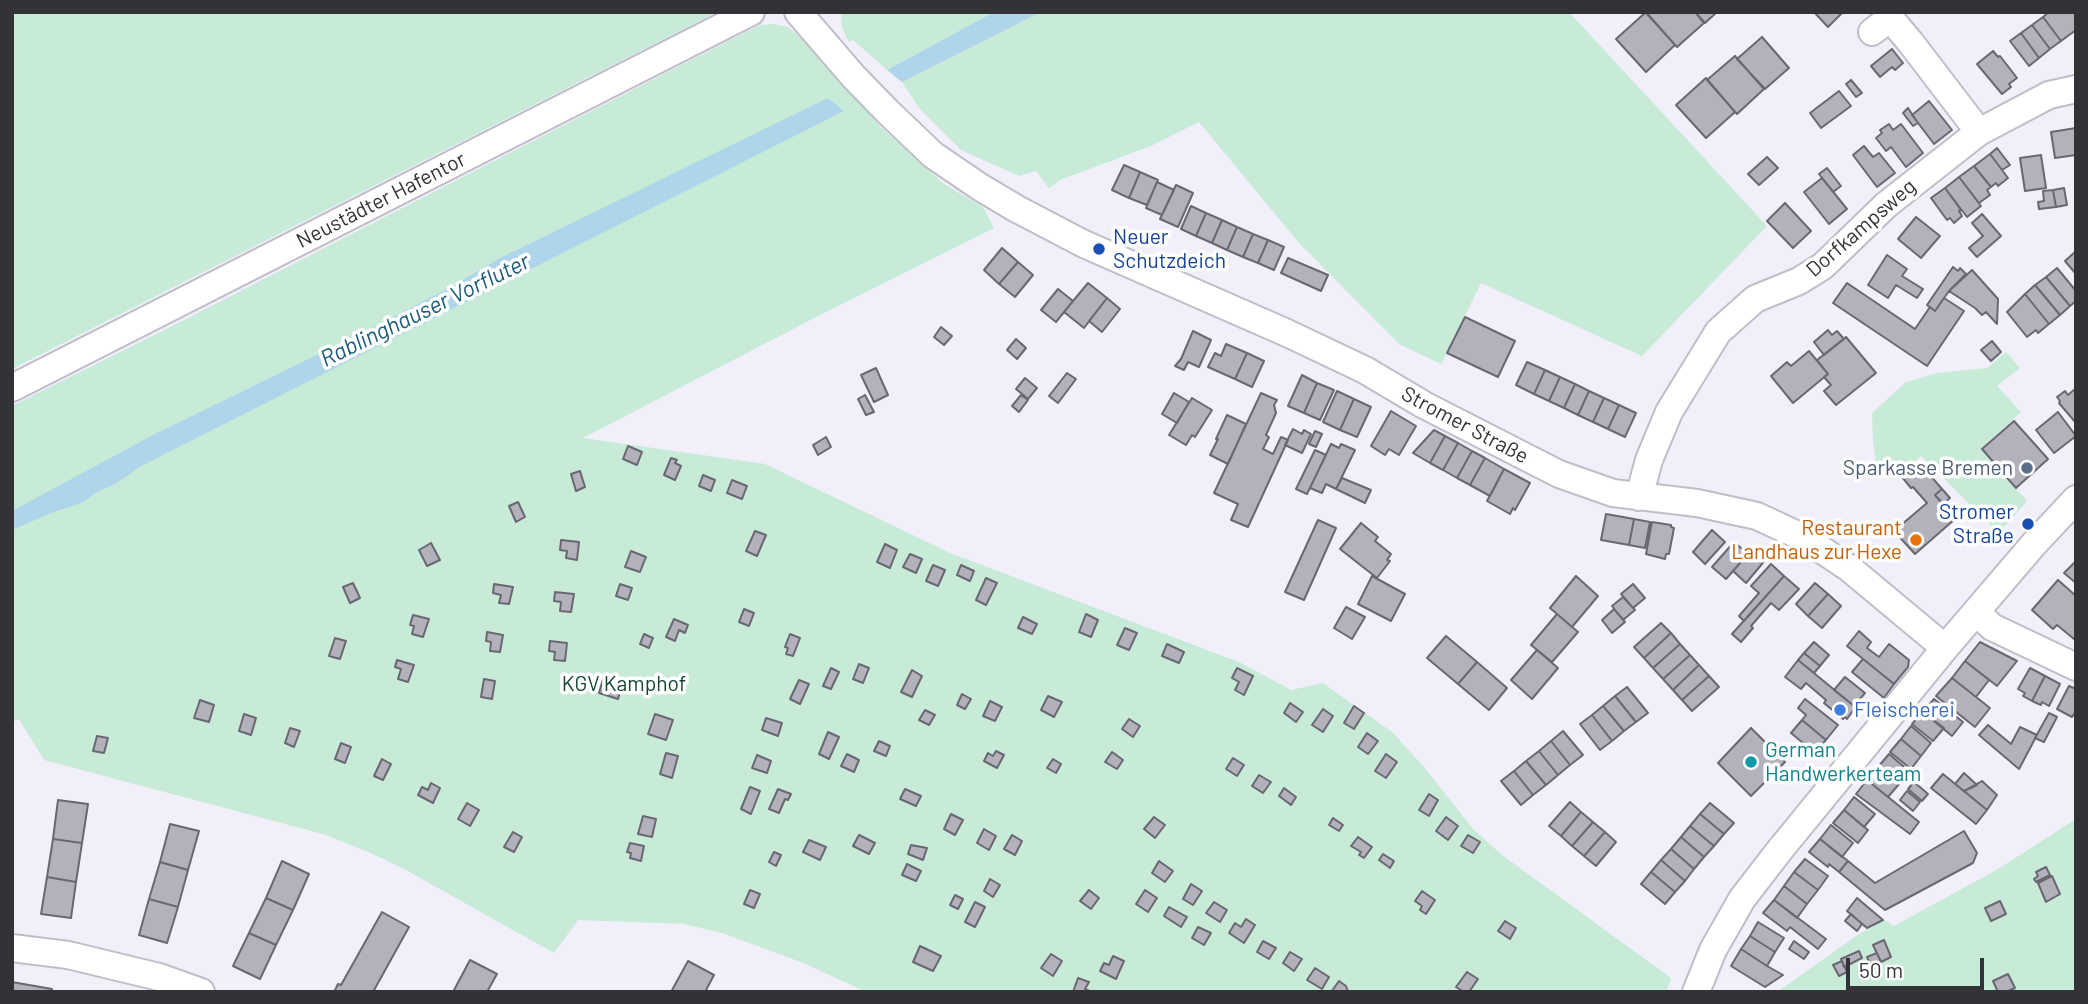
<!DOCTYPE html>
<meta charset="utf-8">
<style>
body{margin:0}
#map{position:relative;width:2088px;height:1004px;overflow:hidden;background:#f0effa;font-family:Barlow,sans-serif}
canvas{display:block}
.frame{position:absolute;inset:0;border:14px solid #333337;pointer-events:none}
.scale{position:absolute;left:1846px;top:958px;width:138px;height:32px;box-sizing:border-box;border:4px solid #333337;border-top:0;padding-left:9px;font-size:21px;line-height:24px;white-space:nowrap;color:#333337;-webkit-text-stroke:5px #fefefe;paint-order:stroke}
</style>
<div id="map">
<canvas width="2088" height="1004"></canvas>
<div class="frame"></div>
<div class="scale">50 m</div>
</div>
<script>
const ctx = document.querySelector('canvas').getContext('2d');
ctx.lineJoin = 'round';
function fillPath(path, color) { ctx.fillStyle = color; ctx.fill(path, 'evenodd'); }
const shape = rows => new Path2D(rows.map(r => 'M' + r).join(''));
function strokePath(path, color, width, dash) { ctx.strokeStyle = color; ctx.lineWidth = width; ctx.lineCap = dash ? 'butt' : 'round'; ctx.setLineDash(dash || []); ctx.stroke(path); }
function drawText(font, color, halo, rows, align = 'center') {
  ctx.font = font + ' Barlow,sans-serif'; ctx.lineWidth = 7; ctx.setLineDash([]); ctx.textBaseline = 'middle'; ctx.strokeStyle = halo; ctx.fillStyle = color; for (const [text, x, y, turn = 0] of rows) {
    ctx.save(); ctx.translate(x, y); ctx.rotate((+turn || 0) * Math.PI / 180); ctx.textAlign = isNaN(turn) ? turn : align; if (halo) ctx.strokeText(text, 0, 0); ctx.fillText(text, 0, 0); ctx.restore();
  }
}
const green = shape([
 [12,12,717,12,12,369],
 [841,12,994,12,887,70,853,40,849,42,842,28],
 [1041,12,1569,12,1767,226,1642,356,1481,283,1441,364,1399,344,1299,243,1199,122,1153,145,1060,180,1049,188,1036,171,1019,176,961,150,920,109,902,82],
 [774,24,788,27,799,36,880,126,944,184,983,207,994,228,824,313,583,438,765,464,950,553,1239,662,1291,690,1323,683,1392,732,1424,767,1473,829,1502,855,1671,978,1666,992,866,992,806,964,722,933,684,924,578,920,554,953,404,869,364,850,323,834,44,760,19,719,12,722,12,406,184,320,736,37,760,25],
 [2006,352,2020,368,1997,386,2021,412,1981,449,2027,501,1999,533,1921,456,1897,478,1877,471,1873,442,1872,413,1906,382,1937,373,1987,368],
 [2076,819,2076,992,1777,992,1859,934,1885,920,1894,926,1998,869]
]);
const water = shape([
 [994,12,1041,12,902,82,887,70],
 [828,98,844,111,143,465,115,484,95,493,84,502,51,513,12,530,12,511,153,435,378,325,451,287,500,258]
]);
const building = shape([
 [1646,12,1675,45,1646,72,1616,39,1646,12],
 [1650,12,1695,12,1704,23,1677,47,1647,14,1650,12],
 [1695,12,1717,12,1705,23,1695,12],
 [1814,12,1843,12,1828,27,1814,12],
 [2049,12,2076,12,2076,30,2061,41,2043,17,2049,12],
 [2043,17,2061,41,2050,49,2032,25,2043,17],
 [2032,25,2050,49,2039,58,2021,33,2032,25],
 [2021,33,2039,58,2029,66,2010,41,2021,33],
 [1762,37,1789,68,1765,89,1737,59,1762,37],
 [1892,49,1903,63,1895,70,1892,67,1880,77,1871,66,1892,49],
 [1993,51,1998,57,2000,56,2017,78,2009,84,2011,87,2002,94,1977,64,1993,51],
 [1735,56,1764,89,1737,114,1707,80,1735,56],
 [1706,78,1735,112,1706,138,1676,105,1706,78],
 [1851,80,1862,93,1856,97,1846,84,1851,80],
 [1839,91,1851,106,1821,128,1810,113,1839,91],
 [1929,101,1952,130,1934,144,1912,115,1929,101],
 [1908,108,1918,123,1913,126,1903,113,1908,108],
 [1889,124,1893,130,1901,124,1923,153,1906,167,1891,147,1886,151,1876,138,1882,133,1880,130,1889,124],
 [2076,128,2076,155,2055,158,2051,132,2076,128],
 [1864,146,1873,157,1879,153,1895,173,1877,187,1853,155,1864,146],
 [1997,148,2010,165,2002,170,1990,154,1997,148],
 [1990,154,2008,178,1998,186,1996,183,1991,187,1974,166,1990,154],
 [2041,155,2046,188,2025,191,2020,158,2041,155],
 [1767,157,1778,168,1759,185,1748,174,1767,157],
 [1124,165,1140,172,1129,198,1112,190,1124,165],
 [1974,166,1991,187,1987,190,1990,195,1979,203,1959,177,1974,166],
 [1827,168,1841,186,1833,192,1819,174,1827,168],
 [1140,172,1158,180,1147,205,1129,198,1140,172],
 [1959,177,1981,206,1967,217,1945,188,1959,177],
 [1822,178,1847,209,1829,224,1804,192,1822,178],
 [1157,182,1174,190,1162,215,1146,208,1157,182],
 [1176,185,1193,193,1178,227,1160,219,1176,185],
 [1945,188,1961,210,1959,211,1962,216,1954,223,1950,218,1947,220,1931,198,1945,188],
 [2064,188,2067,205,2056,207,2053,190,2064,188],
 [2053,190,2056,207,2039,209,2038,202,2044,201,2043,191,2053,190],
 [1785,203,1811,231,1793,248,1767,221,1785,203],
 [1191,206,1206,213,1196,236,1181,229,1191,206],
 [1206,213,1222,220,1212,243,1196,236,1206,213],
 [1982,214,2001,236,1977,257,1969,248,1983,236,1972,223,1982,214],
 [1916,217,1940,236,1921,258,1898,239,1916,217],
 [1222,220,1237,227,1227,250,1212,243,1222,220],
 [1237,227,1253,234,1243,257,1227,250,1237,227],
 [1253,234,1268,240,1258,263,1243,257,1253,234],
 [1268,240,1284,247,1274,270,1258,263,1268,240],
 [1002,248,1018,262,999,284,984,270,1002,248],
 [2075,252,2076,252,2076,274,2065,261,2075,252],
 [1887,255,1907,269,1902,276,1923,289,1917,298,1896,285,1888,298,1868,285,1887,255],
 [1288,258,1328,275,1321,291,1281,273,1288,258],
 [1018,262,1033,275,1015,297,999,284,1018,262],
 [1953,267,1958,271,1960,268,1966,274,1949,291,1935,311,1927,305,1953,267],
 [2057,268,2076,291,2076,301,2070,306,2046,277,2057,268],
 [1972,270,1998,299,1997,324,1986,312,1982,315,1975,308,1949,291,1972,270],
 [2046,277,2070,306,2060,315,2035,285,2046,277],
 [1088,283,1107,298,1084,328,1064,312,1088,283],
 [1847,283,1915,329,1930,307,1935,311,1944,298,1964,311,1927,366,1833,303,1847,283],
 [2035,285,2060,315,2049,324,2025,294,2035,285],
 [1058,289,1073,301,1056,322,1041,310,1058,289],
 [2025,294,2049,324,2038,333,2036,330,2027,337,2007,312,2025,294],
 [1107,298,1120,309,1102,332,1089,321,1107,298],
 [1465,317,1515,341,1498,377,1447,353,1465,317],
 [941,327,952,336,944,345,934,337,941,327],
 [1828,330,1832,335,1837,331,1844,339,1824,355,1814,342,1828,330],
 [1193,331,1211,340,1199,367,1188,362,1184,370,1175,366,1181,359,1193,331],
 [1846,337,1876,373,1836,405,1824,391,1831,385,1824,377,1828,374,1817,360,1846,337],
 [1016,339,1026,348,1017,359,1007,350,1016,339],
 [1992,341,2001,352,1991,361,1981,350,1992,341],
 [1226,344,1247,353,1235,379,1208,367,1215,353,1221,356,1226,344],
 [1809,351,1828,374,1793,403,1771,376,1787,362,1791,366,1809,351],
 [1247,353,1264,361,1252,387,1235,379,1247,353],
 [1527,362,1545,370,1534,394,1516,385,1527,362],
 [876,368,888,395,874,402,861,375,876,368],
 [1545,370,1560,377,1549,401,1534,394,1545,370],
 [1067,373,1076,379,1058,403,1049,396,1067,373],
 [1302,375,1317,383,1304,413,1288,406,1302,375],
 [1560,377,1575,384,1564,408,1549,401,1560,377],
 [1025,378,1037,388,1028,399,1016,389,1025,378],
 [1317,383,1334,390,1320,420,1304,413,1317,383],
 [1575,384,1589,391,1578,415,1564,408,1575,384],
 [2076,388,2076,423,2059,403,2060,401,2057,397,2065,391,2068,395,2076,388],
 [1337,391,1354,399,1340,430,1323,422,1337,391],
 [1589,391,1604,398,1593,422,1578,415,1589,391],
 [1174,393,1189,402,1177,423,1162,414,1174,393],
 [1261,393,1277,400,1274,405,1276,413,1266,435,1269,437,1263,449,1273,454,1281,437,1288,440,1248,527,1231,520,1238,504,1214,493,1261,393],
 [865,395,874,412,866,415,858,399,865,395],
 [1021,395,1028,400,1019,412,1012,406,1021,395],
 [1192,398,1212,410,1195,437,1192,435,1186,445,1169,435,1192,398],
 [1604,398,1619,405,1608,429,1593,422,1604,398],
 [1354,399,1371,407,1357,437,1340,430,1354,399],
 [1619,405,1636,413,1625,437,1608,429,1619,405],
 [1391,411,1416,426,1399,455,1389,449,1385,455,1371,446,1391,411],
 [2058,412,2076,436,2054,453,2036,430,2058,412],
 [1227,415,1246,424,1228,464,1210,455,1218,439,1216,439,1227,415],
 [2014,421,2048,459,2016,488,1982,449,2014,421],
 [1293,429,1302,434,1304,430,1311,434,1302,453,1285,445,1293,429],
 [1434,430,1445,436,1430,463,1413,453,1434,430],
 [1315,431,1322,434,1316,447,1309,444,1315,431],
 [1445,436,1458,443,1443,470,1430,463,1445,436],
 [826,437,831,447,818,455,813,445,826,437],
 [1458,443,1472,451,1457,478,1443,470,1458,443],
 [1331,444,1339,448,1341,444,1355,450,1336,489,1326,484,1322,493,1310,488,1331,444],
 [628,446,642,452,637,465,623,459,628,446],
 [1315,450,1326,455,1307,494,1296,489,1315,450],
 [1472,451,1485,458,1470,485,1457,478,1472,451],
 [671,458,677,460,675,463,681,466,675,480,664,475,671,458],
 [1485,458,1504,469,1490,496,1470,485,1485,458],
 [1916,464,1926,475,1928,473,1942,489,1935,495,1955,519,1915,554,1894,531,1927,503,1913,487,1911,488,1902,477,1916,464],
 [1504,469,1530,483,1515,510,1513,508,1510,514,1487,501,1504,469],
 [580,471,585,487,576,491,571,474,580,471],
 [703,475,715,480,711,491,699,486,703,475],
 [1342,478,1371,490,1365,503,1336,489,1342,478],
 [732,480,747,486,742,499,727,493,732,480],
 [1942,489,1950,498,1943,504,1935,495,1942,489],
 [518,502,525,517,516,522,509,506,518,502],
 [1606,514,1634,519,1629,545,1601,540,1606,514],
 [1634,519,1650,522,1645,548,1629,545,1634,519],
 [1318,520,1336,528,1304,600,1285,592,1318,520],
 [1652,522,1671,525,1671,527,1674,528,1669,554,1666,554,1665,559,1646,554,1652,522],
 [1361,523,1378,537,1375,541,1391,554,1387,560,1390,561,1377,578,1340,549,1361,523],
 [1712,530,1725,542,1705,564,1693,552,1712,530],
 [755,531,766,535,757,556,746,551,755,531],
 [561,540,579,542,577,560,566,558,567,551,560,550,561,540],
 [1734,542,1748,554,1726,579,1712,567,1734,542],
 [431,543,440,560,427,566,419,550,431,543],
 [885,544,897,550,890,568,877,562,885,544],
 [1752,549,1756,553,1759,550,1767,558,1746,583,1733,571,1752,549],
 [631,551,646,557,640,572,625,567,631,551],
 [910,554,922,559,916,573,903,567,910,554],
 [2076,561,2076,583,2064,573,2076,561],
 [1771,564,1784,576,1744,621,1739,616,1759,593,1751,586,1771,564],
 [933,565,945,570,938,586,926,581,933,565],
 [961,565,974,571,970,581,957,575,961,565],
 [1372,576,1405,594,1391,621,1358,604,1372,576],
 [1576,576,1598,596,1572,627,1550,608,1576,576],
 [1784,576,1799,589,1779,610,1771,603,1751,626,1753,628,1741,642,1732,634,1784,576],
 [986,578,997,583,986,605,976,600,986,578],
 [2058,580,2076,596,2076,637,2074,639,2057,625,2053,629,2032,610,2058,580],
 [353,583,360,598,350,603,343,587,353,583],
 [1815,583,1828,594,1808,616,1796,604,1815,583],
 [494,584,513,587,509,604,499,603,501,595,493,593,494,584],
 [620,584,632,588,628,600,616,596,620,584],
 [1633,584,1645,598,1633,608,1621,594,1633,584],
 [555,592,574,594,571,612,560,611,561,602,554,601,555,592],
 [1828,594,1841,606,1822,628,1808,616,1828,594],
 [1623,597,1635,610,1623,620,1612,606,1623,597],
 [1346,607,1365,617,1352,639,1334,628,1346,607],
 [744,609,754,613,749,626,739,622,744,609],
 [1614,609,1625,622,1612,633,1602,620,1614,609],
 [1086,614,1098,620,1091,637,1079,632,1086,614],
 [1557,614,1578,632,1552,662,1531,645,1557,614],
 [413,615,429,619,423,637,412,634,414,626,410,625,413,615],
 [1023,617,1037,624,1032,634,1018,628,1023,617],
 [674,619,688,625,685,633,679,630,675,641,666,637,674,619],
 [1661,623,1671,633,1644,658,1634,647,1661,623],
 [1125,628,1137,633,1129,650,1117,645,1125,628],
 [1859,631,1871,642,1867,648,1879,657,1889,644,1909,660,1908,667,1894,684,1847,646,1859,631],
 [487,632,503,635,500,652,490,651,491,642,486,641,487,632],
 [1671,633,1680,644,1653,668,1644,658,1671,633],
 [644,634,653,638,649,648,640,644,644,634],
 [790,634,800,638,793,656,786,654,788,648,785,647,790,634],
 [1446,636,1477,662,1458,684,1427,658,1446,636],
 [335,638,346,641,340,659,329,656,335,638],
 [550,641,567,643,565,661,554,660,555,652,549,651,550,641],
 [1814,642,1829,655,1820,666,1804,653,1814,642],
 [1980,642,2017,661,1997,686,1965,661,1980,642],
 [1167,644,1184,652,1179,663,1162,656,1167,644],
 [1680,644,1690,655,1663,679,1653,668,1680,644],
 [1537,650,1558,668,1532,699,1511,680,1537,650],
 [1804,653,1820,666,1814,673,1798,660,1804,653],
 [1690,655,1699,665,1673,690,1663,679,1690,655],
 [1863,659,1894,684,1884,698,1852,672,1863,659],
 [397,660,414,665,408,682,398,679,401,669,395,667,397,660],
 [1798,660,1854,706,1855,708,1847,719,1845,717,1843,719,1824,703,1826,700,1806,683,1801,689,1785,677,1798,660],
 [1965,661,1989,680,1976,697,1952,678,1965,661],
 [1477,662,1507,688,1489,710,1458,684,1477,662],
 [859,664,869,668,863,683,853,679,859,664],
 [1699,665,1709,676,1682,700,1673,690,1699,665],
 [831,668,839,672,831,689,823,686,831,668],
 [1237,668,1253,676,1244,695,1235,690,1239,682,1232,678,1237,668],
 [2030,668,2045,676,2032,701,2023,696,2025,693,2018,689,2030,668],
 [912,670,922,676,912,697,901,692,912,670],
 [604,676,623,682,618,699,599,693,604,676],
 [1709,676,1719,687,1692,711,1682,700,1709,676],
 [2045,676,2060,684,2049,706,2042,702,2041,705,2032,701,2045,676],
 [1845,677,1865,693,1854,706,1834,690,1845,677],
 [1952,678,1990,708,1975,727,1936,696,1952,678],
 [484,679,495,681,492,699,481,697,484,679],
 [799,680,809,684,800,704,790,699,799,680],
 [2069,686,2076,689,2076,711,2072,717,2057,709,2069,686],
 [1627,687,1648,713,1636,722,1615,696,1627,687],
 [962,694,971,699,965,709,957,705,962,694],
 [1048,696,1062,702,1054,717,1041,710,1048,696],
 [1615,696,1636,722,1624,731,1603,706,1615,696],
 [1805,699,1838,725,1826,740,1802,720,1806,715,1798,708,1805,699],
 [1934,699,1963,722,1952,736,1923,712,1934,699],
 [200,700,214,705,209,722,194,718,200,700],
 [990,701,1002,707,995,721,983,716,990,701],
 [1290,703,1303,712,1296,722,1284,713,1290,703],
 [1354,706,1364,713,1354,729,1344,723,1354,706],
 [1603,706,1624,731,1612,741,1592,715,1603,706],
 [1323,709,1333,716,1323,732,1312,725,1323,709],
 [925,710,935,715,929,725,919,720,925,710],
 [1923,712,1944,728,1933,741,1912,724,1923,712],
 [2049,713,2057,717,2044,742,2035,738,2049,713],
 [244,714,256,718,251,735,239,731,244,714],
 [655,714,673,720,666,740,648,734,655,714],
 [1592,715,1612,741,1600,750,1580,724,1592,715],
 [766,718,782,723,778,736,762,730,766,718],
 [1129,719,1140,726,1133,737,1122,729,1129,719],
 [1802,720,1826,740,1815,753,1791,733,1802,720],
 [1988,725,2011,744,2020,727,2037,735,2019,769,1979,735,1988,725],
 [1911,726,1931,743,1921,756,1901,739,1911,726],
 [290,728,300,731,294,747,285,743,290,728],
 [1751,728,1785,762,1751,796,1718,763,1751,728],
 [1563,731,1583,755,1570,765,1551,741,1563,731],
 [828,732,839,737,829,759,819,754,828,732],
 [1367,733,1378,741,1368,754,1358,747,1367,733],
 [97,736,108,738,104,753,93,751,97,736],
 [1901,739,1921,756,1911,769,1890,752,1901,739],
 [879,741,890,746,886,756,874,751,879,741],
 [1551,741,1570,765,1558,775,1539,751,1551,741],
 [341,743,351,747,345,763,335,759,341,743],
 [996,751,1004,755,997,768,984,761,988,753,993,756,996,751],
 [1539,751,1558,775,1546,785,1526,761,1539,751],
 [1112,752,1123,760,1117,769,1105,762,1112,752],
 [666,753,678,756,672,778,660,774,666,753],
 [847,754,859,760,854,772,841,766,847,754],
 [1386,754,1397,762,1386,778,1375,771,1386,754],
 [1889,754,1909,771,1899,784,1878,767,1889,754],
 [757,755,771,761,767,773,752,768,757,755],
 [1233,758,1244,765,1237,776,1226,769,1233,758],
 [382,759,391,764,383,780,374,776,382,759],
 [1053,759,1061,764,1056,773,1047,768,1053,759],
 [1526,761,1546,785,1533,795,1514,771,1526,761],
 [1878,767,1899,784,1888,797,1867,780,1878,767],
 [1514,771,1533,795,1521,805,1501,781,1514,771],
 [1964,773,1977,785,1964,791,1955,784,1964,773],
 [1943,774,1987,810,1976,824,1931,788,1943,774],
 [1259,775,1271,782,1263,793,1252,786,1259,775],
 [1867,780,1919,822,1910,834,1856,794,1867,780],
 [1982,781,1997,795,1987,810,1964,791,1982,781],
 [1914,782,1928,794,1922,801,1908,789,1914,782],
 [431,783,440,788,433,803,418,795,422,787,428,790,431,783],
 [750,787,760,791,751,814,741,809,750,787],
 [1284,788,1296,797,1291,805,1279,796,1284,788],
 [778,789,791,794,788,800,785,799,779,813,769,809,778,789],
 [905,789,921,796,916,806,900,799,905,789],
 [1907,791,1920,802,1913,811,1900,800,1907,791],
 [1429,794,1438,800,1429,816,1419,810,1429,794],
 [1854,797,1875,814,1864,827,1844,810,1854,797],
 [58,800,88,804,82,843,53,839,58,800],
 [1570,802,1581,812,1561,836,1549,826,1570,802],
 [467,803,479,810,470,826,458,819,467,803],
 [1710,803,1734,823,1724,834,1700,814,1710,803],
 [1844,810,1868,830,1858,843,1833,823,1844,810],
 [1581,812,1593,822,1572,846,1561,836,1581,812],
 [951,814,963,820,955,835,944,829,951,814],
 [1700,814,1724,834,1714,846,1690,826,1700,814],
 [643,816,656,819,652,837,638,834,643,816],
 [1154,817,1165,825,1155,838,1144,829,1154,817],
 [1446,817,1458,826,1448,840,1436,831,1446,817],
 [1333,818,1343,825,1339,831,1329,825,1333,818],
 [1593,822,1605,832,1584,856,1572,846,1593,822],
 [170,824,199,831,188,870,160,862,170,824],
 [1831,825,1853,843,1842,857,1820,839,1831,825],
 [1690,826,1714,846,1704,857,1681,837,1690,826],
 [984,829,996,836,989,850,977,843,984,829],
 [1964,831,1977,853,1973,863,1885,910,1839,872,1848,861,1875,883,1964,831],
 [513,832,522,837,514,852,504,847,513,832],
 [1605,832,1616,842,1596,866,1584,856,1605,832],
 [859,835,875,843,869,854,853,846,859,835],
 [1012,835,1022,841,1015,855,1004,849,1012,835],
 [1468,835,1480,842,1473,853,1461,846,1468,835],
 [1358,837,1372,847,1364,858,1359,855,1361,852,1351,846,1358,837],
 [1681,837,1704,857,1694,869,1671,849,1681,837],
 [53,839,82,843,76,882,47,877,53,839],
 [1820,839,1848,861,1839,872,1829,864,1828,867,1809,852,1820,839],
 [809,840,826,847,820,860,803,852,809,840],
 [630,843,644,846,641,861,630,858,631,853,627,852,630,843],
 [911,845,927,848,923,860,908,854,911,845],
 [1671,849,1694,869,1685,881,1661,860,1671,849],
 [774,852,781,855,776,866,769,862,774,852],
 [1383,854,1394,861,1390,868,1379,860,1383,854],
 [1805,859,1828,876,1818,890,1794,872,1805,859],
 [1661,860,1685,881,1675,892,1651,872,1661,860],
 [282,861,309,874,293,910,266,898,282,861],
 [1159,861,1173,871,1165,882,1152,873,1159,861],
 [160,862,188,870,178,907,149,899,160,862],
 [907,864,921,871,916,881,902,875,907,864],
 [2046,867,2050,875,2036,882,2034,879,2038,876,2036,872,2046,867],
 [1651,872,1675,892,1665,904,1641,884,1651,872],
 [1794,872,1818,890,1807,904,1784,886,1794,872],
 [2052,876,2060,894,2046,902,2038,883,2052,876],
 [47,877,76,882,71,918,41,914,47,877],
 [990,879,1000,885,993,897,984,891,990,879],
 [1191,884,1202,891,1193,905,1183,899,1191,884],
 [1784,886,1807,904,1797,918,1774,900,1784,886],
 [750,890,760,894,754,908,744,904,750,890],
 [1089,890,1099,898,1091,909,1080,901,1089,890],
 [1145,890,1157,898,1148,912,1136,904,1145,890],
 [1422,891,1435,900,1426,914,1420,910,1422,906,1415,901,1422,891],
 [955,895,963,899,958,909,950,905,955,895],
 [266,898,293,910,276,945,249,933,266,898],
 [1857,898,1883,920,1867,928,1847,911,1857,898],
 [149,899,178,907,167,943,139,935,149,899],
 [1774,900,1826,939,1818,949,1790,927,1787,931,1763,913,1774,900],
 [2000,901,2006,914,1991,921,1985,908,2000,901],
 [975,902,985,907,975,927,965,922,975,902],
 [1214,902,1227,910,1220,922,1206,913,1214,902],
 [1169,907,1187,917,1181,927,1164,916,1169,907],
 [382,912,409,927,373,992,334,992,338,984,341,985,382,912],
 [1851,914,1862,924,1857,931,1845,921,1851,914],
 [1246,919,1255,925,1244,943,1229,933,1235,923,1241,927,1246,919],
 [1505,921,1516,928,1510,939,1498,931,1505,921],
 [1758,922,1784,938,1775,952,1750,936,1758,922],
 [1198,927,1211,933,1204,945,1192,938,1198,927],
 [249,933,276,945,260,979,233,966,249,933],
 [1750,936,1775,952,1767,966,1741,949,1750,936],
 [1884,940,1891,957,1881,962,1873,945,1884,940],
 [1263,941,1276,948,1269,959,1257,952,1263,941],
 [1794,941,1809,952,1804,959,1789,949,1794,941],
 [920,946,941,956,933,971,913,962,920,946],
 [1741,949,1767,966,1783,975,1765,987,1731,966,1741,949],
 [1859,951,1862,958,1844,967,1841,959,1859,951],
 [1290,952,1302,959,1294,971,1283,963,1290,952],
 [1877,953,1881,962,1871,966,1867,957,1877,953],
 [1051,954,1062,961,1053,976,1041,968,1051,954],
 [1113,956,1124,961,1116,979,1100,971,1104,963,1109,965,1113,956],
 [470,960,497,974,487,992,453,992,470,960],
 [688,961,714,975,705,992,671,992,688,961],
 [1842,961,1847,972,1839,976,1833,965,1842,961],
 [1315,968,1329,977,1322,989,1307,980,1315,968],
 [1467,972,1478,979,1469,992,1464,992,1456,987,1467,972],
 [2008,974,2015,988,2006,992,1998,992,1993,981,2008,974],
 [1078,978,1089,982,1085,989,1092,992,1073,992,1078,978],
 [1339,981,1346,986,1348,992,1331,992,1339,981],
 [12,982,52,989,52,992,12,992,12,982]
]);
const minor = shape([
 [798,12,853,76,887,111,933,155,980,187,1017,209,1084,244,1287,333,1365,370,1424,405,1559,474,1613,493,1697,503,1757,516,1804,538,1849,568,1945,648],
 [1872,32,1890,18,1911,43,1979,132],
 [12,388,751,12],
 [1639,497,1649,460,1669,412,1718,332,1755,299,1799,281,1823,266,1886,205,1979,132,2049,95,2076,89],
 [1976,612,1992,627,2076,667],
 [12,948,68,955,159,977,201,992],
 [1696,992,1713,950,1742,899,1779,851,1945,648,2033,545,2076,499]
]);
const markers = [
 [1099,249,7,"#1a4fb4"],
 [2027,468,7,"#5c6f8a"],
 [2028,524,7,"#1a4fb4"],
 [1916,540,7,"#e8710a"],
 [1840,710,7,"#3f7fe0"],
 [1751,762,7,"#0f9aa8"]
];
const streetNames = [
 ["Neustädter Hafentor",381,200,-27],
 ["Dorfkampsweg",1861,228,-41],
 ["Stromer Straße",1465,425,28]
];
const transitNames = [
 ["Neuer",1113,237],
 ["Schutzdeich",1113,261],
 ["Stromer",2014,512,"right"],
 ["Straße",2014,536,"right"]
];
const serviceNames = [
 ["Sparkasse Bremen",2013,468]
];
const foodNames = [
 ["Restaurant",1902,528],
 ["Landhaus zur Hexe",1902,552]
];
const parkNames = [
 ["KGV Kamphof",624,684]
];
const shopNames = [
 ["Fleischerei",1854,710]
];
const cultureNames = [
 ["German",1765,750],
 ["Handwerkerteam",1765,774]
];
const waterNames = [
 ["Rablinghauser Vorfluter",425,310,-26]
];
fillPath(green, '#c7ebd7');
fillPath(water, '#afd5eb');
fillPath(building, '#b3b2bc');
strokePath(building, '#696872', 2);
strokePath(minor, '#bfbec8', 30);
strokePath(minor, '#fff', 26);
for (const [x, y, r, color] of markers) { const dot = new Path2D(); dot.arc(x, y, r, 0, 2 * Math.PI); ctx.fillStyle = color; ctx.fill(dot); strokePath(dot, '#fefefe', 2.5); }
drawText('21px', '#333337', '#fefefe', streetNames);
drawText('21px', '#164399', '#fefefe', transitNames, 'left');
drawText('21px', '#4e5e75', '#fefefe', serviceNames, 'right');
drawText('21px', '#c56008', '#fefefe', foodNames, 'right');
drawText('21px', '#154631', '#fefefe', parkNames);
drawText('21px', '#366cbe', '#fefefe', shopNames, 'left');
drawText('21px', '#0d838f', '#fefefe', cultureNames, 'left');
drawText('italic 23px', '#1a5b7a', '#fefefe', waterNames);
</script>
